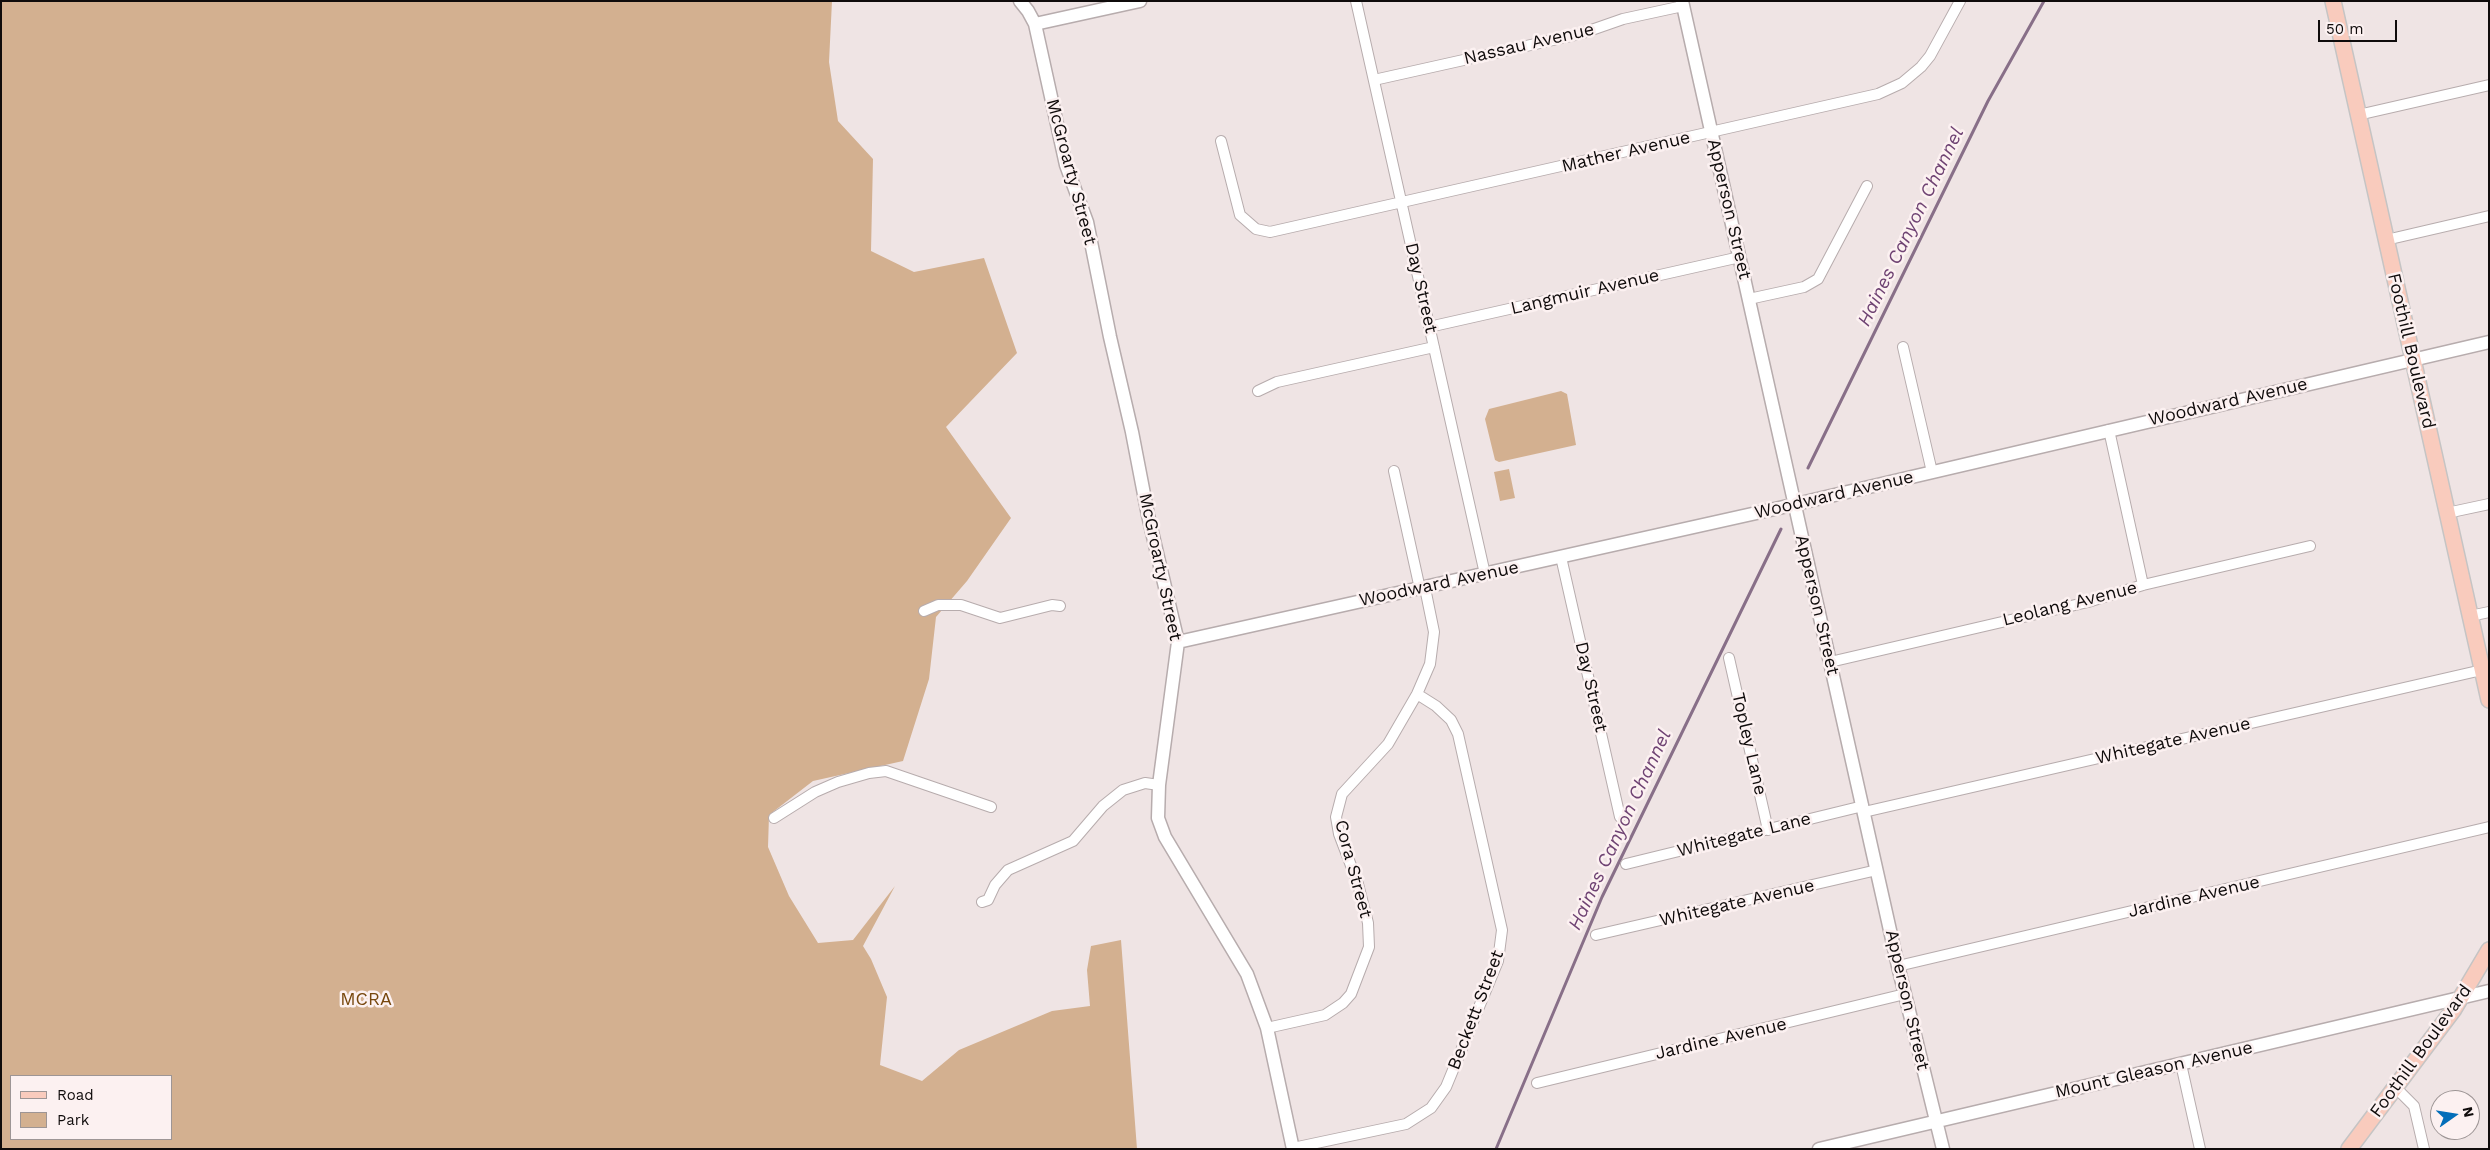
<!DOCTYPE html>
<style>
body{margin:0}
#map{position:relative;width:2490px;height:1150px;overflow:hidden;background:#efe4e4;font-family:"Work Sans",sans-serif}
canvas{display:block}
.frame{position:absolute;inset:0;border:2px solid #0f0b0b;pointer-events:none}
.legend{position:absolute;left:10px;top:1075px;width:162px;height:65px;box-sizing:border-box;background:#fcf1f1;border:1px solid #9d9595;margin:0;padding:6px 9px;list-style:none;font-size:15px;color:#0f0b0b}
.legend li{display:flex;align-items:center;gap:10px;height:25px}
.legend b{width:25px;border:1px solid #9d9595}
.north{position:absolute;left:2430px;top:1090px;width:50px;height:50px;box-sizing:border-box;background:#fcf1f1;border:1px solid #9d9595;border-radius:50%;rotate:77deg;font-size:14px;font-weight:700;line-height:20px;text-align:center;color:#0f0b0b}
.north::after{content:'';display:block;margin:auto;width:18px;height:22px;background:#036eb9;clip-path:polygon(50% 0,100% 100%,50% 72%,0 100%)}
.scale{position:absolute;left:2318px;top:20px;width:79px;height:22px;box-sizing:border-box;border:2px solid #0f0b0b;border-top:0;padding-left:6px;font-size:15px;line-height:18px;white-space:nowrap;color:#0f0b0b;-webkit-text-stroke:4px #fcf1f1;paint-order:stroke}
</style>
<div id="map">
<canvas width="2490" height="1150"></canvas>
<div class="frame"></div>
<ul class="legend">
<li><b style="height:6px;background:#f9cbbd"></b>Road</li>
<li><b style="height:14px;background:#d3b090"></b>Park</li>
</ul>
<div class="north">N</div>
<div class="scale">50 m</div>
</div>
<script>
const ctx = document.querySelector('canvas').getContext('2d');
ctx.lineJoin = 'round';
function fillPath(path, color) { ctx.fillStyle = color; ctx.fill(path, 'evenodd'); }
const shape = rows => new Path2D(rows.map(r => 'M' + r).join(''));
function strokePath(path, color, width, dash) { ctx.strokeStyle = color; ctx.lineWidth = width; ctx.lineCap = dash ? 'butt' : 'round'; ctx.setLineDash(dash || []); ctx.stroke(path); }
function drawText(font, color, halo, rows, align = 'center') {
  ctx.font = font + ' "Work Sans",sans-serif'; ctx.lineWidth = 5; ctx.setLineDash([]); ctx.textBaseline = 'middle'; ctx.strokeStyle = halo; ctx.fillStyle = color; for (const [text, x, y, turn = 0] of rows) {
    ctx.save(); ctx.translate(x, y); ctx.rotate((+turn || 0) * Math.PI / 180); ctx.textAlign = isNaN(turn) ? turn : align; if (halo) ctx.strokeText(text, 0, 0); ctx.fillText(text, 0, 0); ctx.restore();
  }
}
const green = shape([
 [1,1,832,1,829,62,838,121,873,159,871,251,914,272,984,258,1017,353,946,427,1011,518,967,581,936,617,929,679,903,761,813,781,769,815,768,847,789,896,818,943,853,940,895,886,863,946,871,959,887,997,880,1065,922,1081,959,1050,1052,1011,1090,1006,1087,970,1091,946,1121,940,1137,1149,1,1149],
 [11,1076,171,1076,171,1139,11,1139],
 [1561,391,1567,394,1576,445,1499,462,1495,460,1485,419,1489,409],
 [1509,469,1515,498,1500,501,1494,472]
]);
const stream = shape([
 [1808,468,1988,101,2044,1],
 [1496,1149,1602,897,1781,529]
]);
const minor = shape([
 [1356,1,1485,574],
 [1374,80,1580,34,1623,19,1683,6],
 [2358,115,2489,85],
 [1221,141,1240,215,1256,229,1270,232,1878,94,1902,83,1921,67,1930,56,1960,1],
 [2386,240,2489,216],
 [1749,299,1804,287,1818,279,1867,186],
 [1429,327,1740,257],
 [1903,347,1932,472],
 [1258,391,1277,382,1434,347],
 [2109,430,2143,585],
 [1394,471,1420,589],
 [2447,513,2489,504],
 [1561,557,1620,817],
 [924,611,938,605,961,605,1000,618,1052,605,1060,606],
 [2470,616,2489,612],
 [1729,658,1768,830],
 [1830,662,2088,602,2143,585,2310,546],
 [1864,812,2482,670],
 [774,818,815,792,838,782,869,773,886,771,991,807],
 [1626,864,1863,806],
 [982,902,988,900,995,885,1008,870,1073,841,1103,806,1123,790,1145,783,1159,785],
 [1596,935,1877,870],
 [1898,966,2489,827],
 [1267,1028,1325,1015,1343,1003,1351,994,1369,947,1368,923,1358,884,1339,834,1336,817,1342,794,1388,744,1417,694,1430,664,1434,632,1425,588],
 [2181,1064,2200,1149],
 [1537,1083,1905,994],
 [2396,1088,2414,1106,2424,1149],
 [1293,1148,1406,1124,1431,1108,1446,1087,1498,961,1502,930,1458,734,1451,720,1436,706,1417,694]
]);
const tertiary = shape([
 [1020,1,1028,11,1035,24,1066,165,1087,222,1110,337,1132,432,1148,515,1178,642,1159,785,1158,818,1165,837,1247,974,1267,1028,1293,1149],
 [1682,1,1898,966,1943,1149],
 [1035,24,1140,1],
 [1178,642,1779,508,2489,342],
 [1819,1149,2489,991]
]);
const primary = shape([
 [2333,1,2489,700],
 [2349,1149,2454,1009,2489,950]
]);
const streetNames = [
 ["Nassau Avenue",1529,44,-13],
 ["Mather Avenue",1626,152,-13],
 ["McGroarty Street",1071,172,75],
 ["Apperson Street",1729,209,77],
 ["Day Street",1421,288,77],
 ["Langmuir Avenue",1585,292,-13],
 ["Foothill Boulevard",2411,351,77],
 ["Woodward Avenue",2228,402,-13],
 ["Woodward Avenue",1834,495,-13],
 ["McGroarty Street",1160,567,78],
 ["Woodward Avenue",1439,584,-12],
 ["Leolang Avenue",2070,604,-14],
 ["Apperson Street",1817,605,77],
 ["Day Street",1591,687,77],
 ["Whitegate Avenue",2173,741,-13],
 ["Topley Lane",1749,744,77],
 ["Whitegate Lane",1744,835,-14],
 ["Cora Street",1353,869,75],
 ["Jardine Avenue",2194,897,-13],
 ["Whitegate Avenue",1737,903,-13],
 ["Apperson Street",1907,1000,77],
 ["Beckett Street",1476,1010,-69],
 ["Jardine Avenue",1721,1039,-13],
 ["Foothill Boulevard",2421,1051,-54],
 ["Mount Gleason Avenue",2154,1070,-13]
];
const parkNames = [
 ["MCRA",366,1000]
];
const waterNames = [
 ["Haines Canyon Channel",1911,227,-64],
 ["Haines Canyon Channel",1620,830,-65]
];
fillPath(green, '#d3b090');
strokePath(stream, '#886f88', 3);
strokePath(minor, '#b7acad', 12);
strokePath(tertiary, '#b7acad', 15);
strokePath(primary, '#c5c4c4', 18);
strokePath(minor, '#fff', 10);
strokePath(tertiary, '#fff', 12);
strokePath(primary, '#f9cbbd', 15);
drawText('18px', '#0f0b0b', '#fcf1f1', streetNames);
drawText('18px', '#77470d', '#fcf1f1', parkNames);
drawText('italic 19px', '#6f4373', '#fcf1f1', waterNames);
</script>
